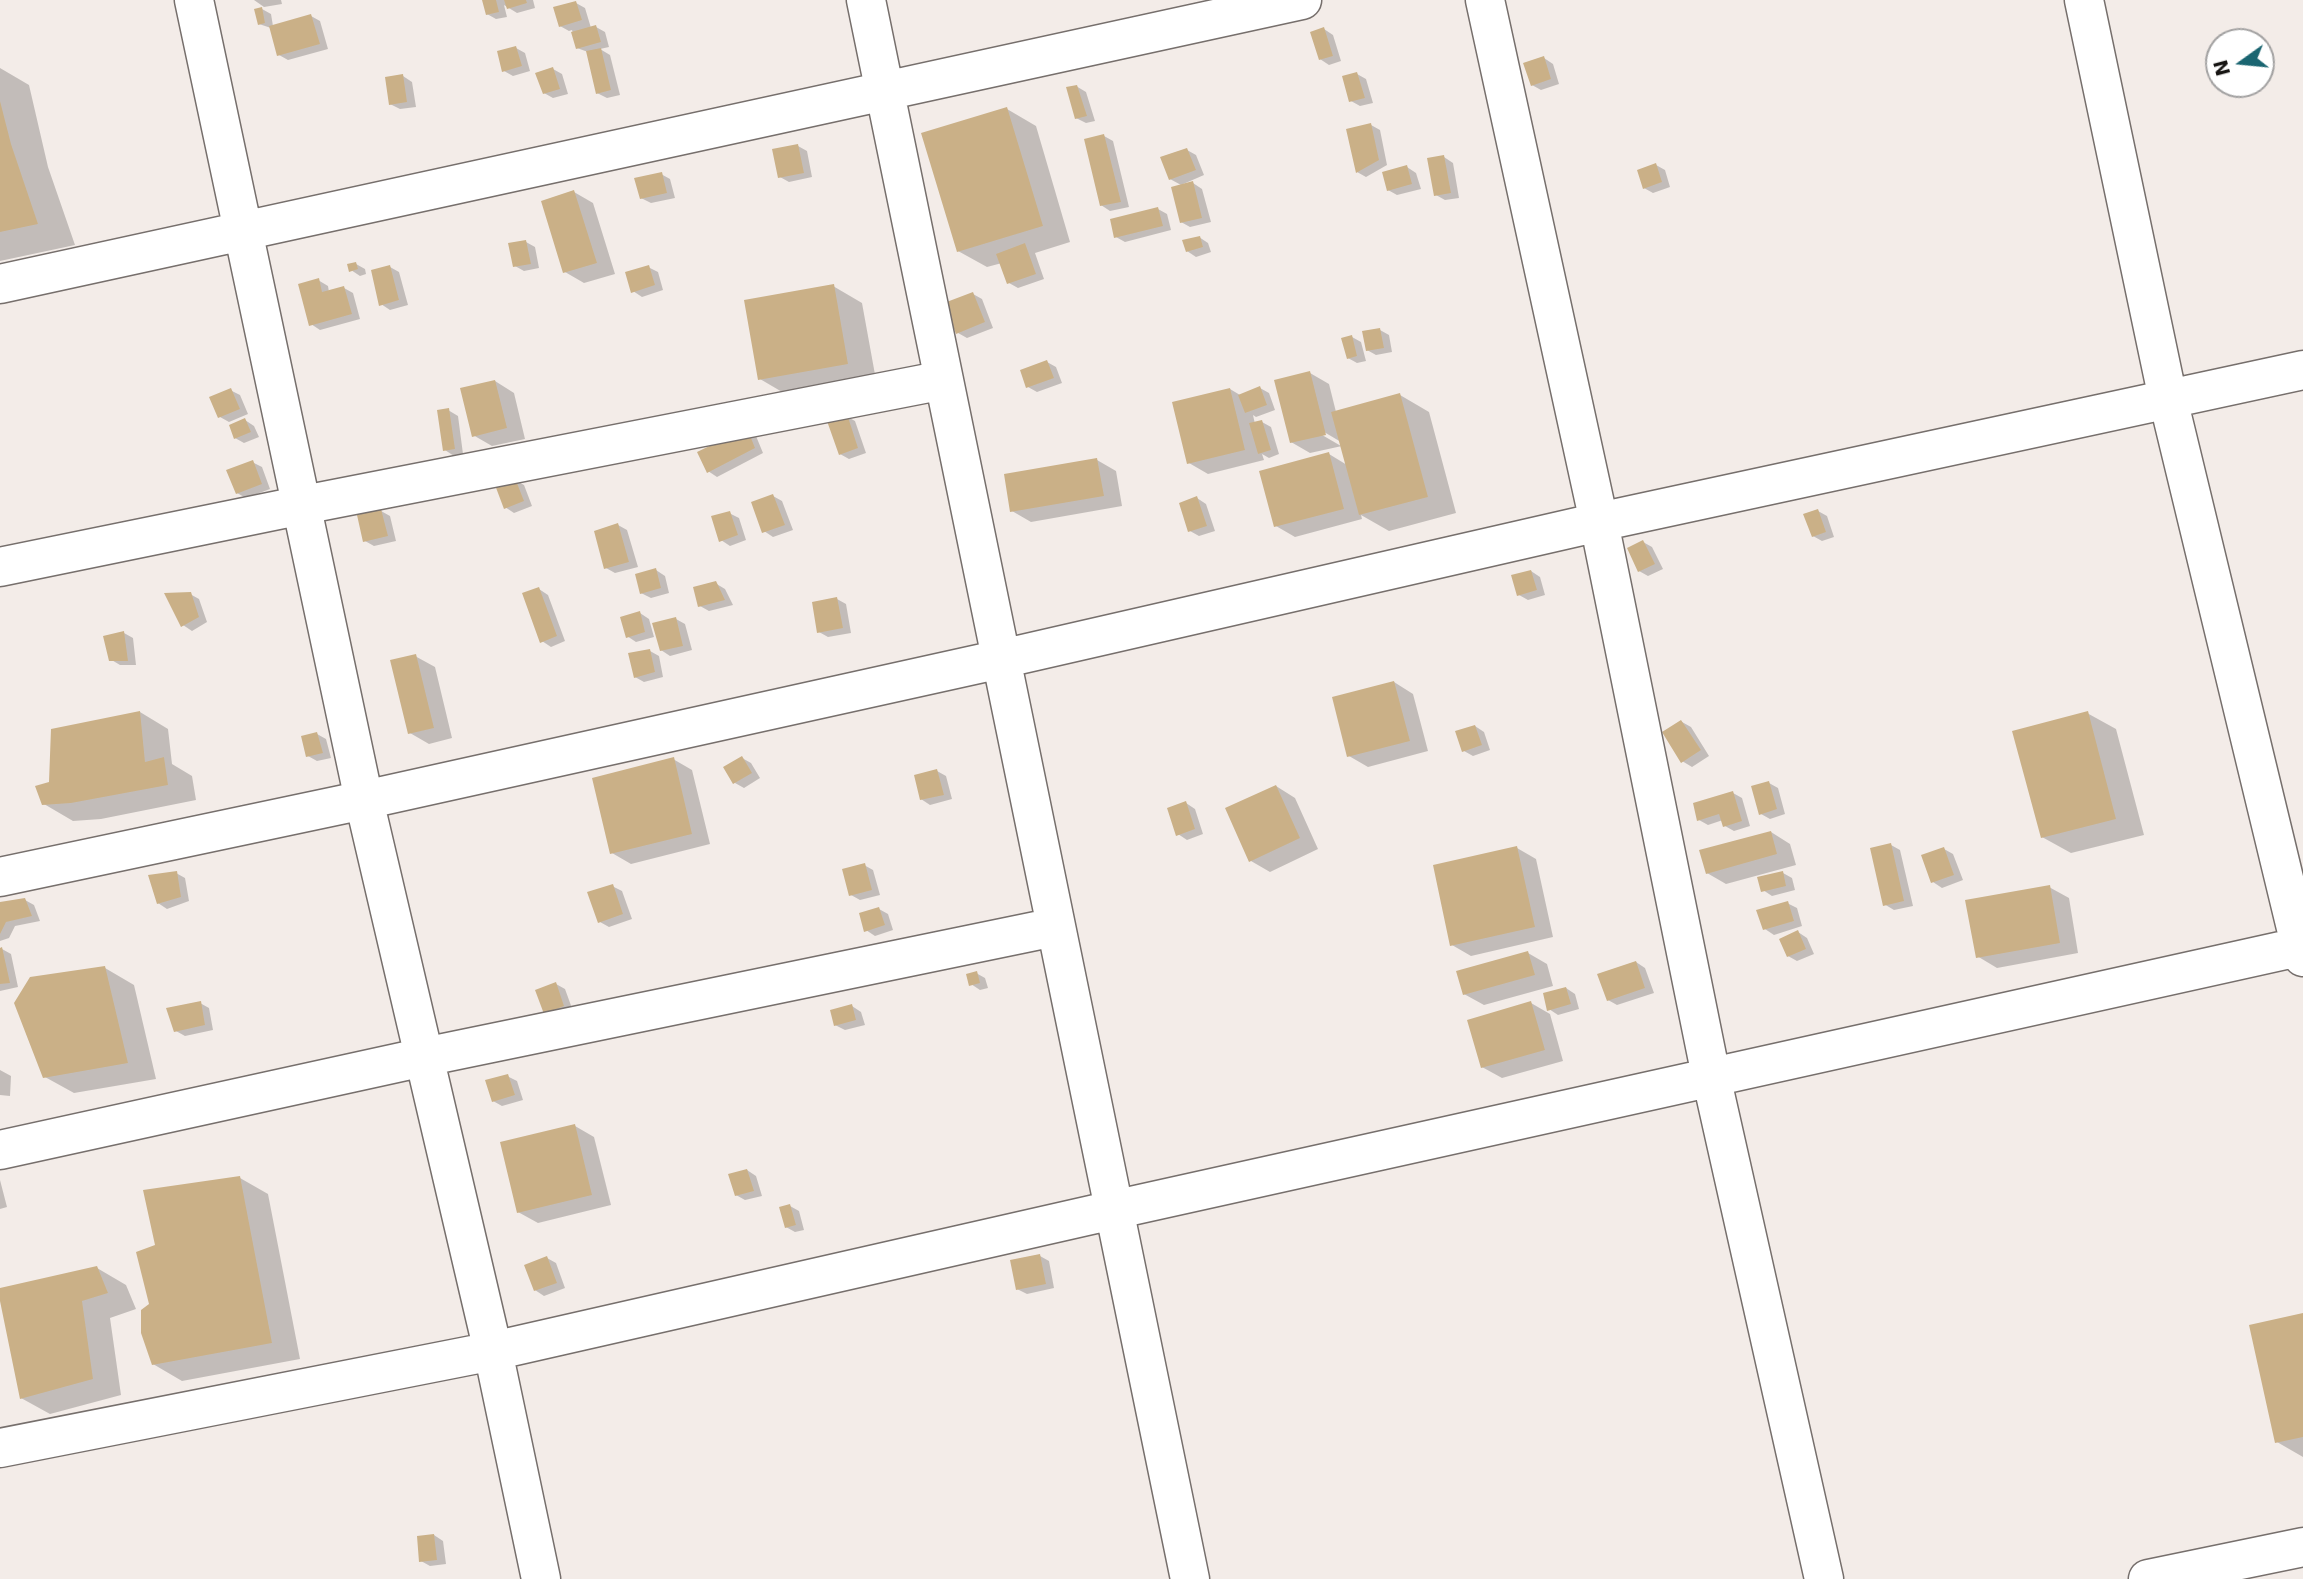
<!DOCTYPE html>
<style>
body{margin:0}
#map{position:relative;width:2303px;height:1579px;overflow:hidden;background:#f3ece8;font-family:"DejaVu Sans",sans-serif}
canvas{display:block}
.north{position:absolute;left:2205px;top:28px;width:70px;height:70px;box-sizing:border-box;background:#fff;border:2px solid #a2a1a1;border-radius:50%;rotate:255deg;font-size:19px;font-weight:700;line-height:28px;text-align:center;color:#171513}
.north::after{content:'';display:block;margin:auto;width:24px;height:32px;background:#1a6571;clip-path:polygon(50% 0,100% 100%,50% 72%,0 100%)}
</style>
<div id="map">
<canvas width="2303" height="1579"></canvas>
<div class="north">N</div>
</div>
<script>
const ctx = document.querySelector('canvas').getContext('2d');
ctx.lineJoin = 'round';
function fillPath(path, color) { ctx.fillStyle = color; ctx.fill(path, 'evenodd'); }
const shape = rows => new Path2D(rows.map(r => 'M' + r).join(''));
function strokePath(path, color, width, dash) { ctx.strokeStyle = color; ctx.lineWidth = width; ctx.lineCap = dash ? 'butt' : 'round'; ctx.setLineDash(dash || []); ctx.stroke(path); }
const shadow = shape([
 [254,0,281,0,282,4,264,7],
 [484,0,533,0,535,8,517,13,504,5,507,17,496,19,487,14],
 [576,3,585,8,591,28,596,27,605,32,609,47,600,49,610,55,620,95,607,98,597,93,588,52,577,48,572,30,569,31,560,26],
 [262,9,271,14,273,26,311,16,320,21,328,49,288,60,279,55,271,28,259,24],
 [1324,29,1333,35,1341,61,1329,65,1320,59],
 [516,48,525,53,530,71,513,76,504,71],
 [1544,58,1553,64,1559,84,1541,90,1532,85],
 [0,68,29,85,48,167,75,245,0,261],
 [553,69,562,74,568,94,553,98,544,93],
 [1357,74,1366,79,1373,103,1360,106,1351,101],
 [403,76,412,82,416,107,400,109,390,104],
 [1076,86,1086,92,1095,121,1086,123,1076,118],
 [1007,109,1036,126,1070,242,1035,253,1044,279,1018,288,1009,283,1002,263,987,267,958,251],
 [1371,125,1380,130,1387,165,1366,177,1357,172],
 [1104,136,1113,141,1129,207,1110,211,1101,205],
 [798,146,807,151,812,177,789,182,780,177],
 [1187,150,1196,155,1204,175,1181,185,1170,179],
 [1444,157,1453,163,1459,198,1445,200,1436,195],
 [1656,165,1665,170,1670,187,1653,193,1644,188],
 [1407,167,1416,173,1421,189,1397,195,1388,190],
 [661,174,670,179,675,198,651,203,641,198],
 [1193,183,1202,189,1211,222,1190,227,1181,222],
 [574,192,593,203,615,274,584,283,565,272],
 [1158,209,1167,214,1171,230,1125,242,1116,237],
 [1199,237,1208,243,1211,252,1196,257,1187,251],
 [526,242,535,247,539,268,524,271,515,266],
 [356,264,365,269,366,274,360,276,351,270],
 [390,267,399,272,408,305,390,310,381,304],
 [648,267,658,272,663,290,642,297,633,291],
 [318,280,328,286,329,292,344,288,353,293,360,319,320,330,311,324],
 [833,286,862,303,876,380,789,396,760,379],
 [973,294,982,299,993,328,967,338,958,333],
 [1380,330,1389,335,1392,352,1376,355,1367,350],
 [1352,337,1361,342,1366,361,1357,363,1348,358],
 [1047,362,1056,367,1062,383,1037,392,1028,387],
 [1310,373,1329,384,1336,412,1400,395,1429,412,1456,513,1389,531,1361,515,1362,519,1295,537,1276,526,1329,454,1347,465,1342,446,1310,453,1291,442],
 [1319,429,1341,442,1341,446,1317,432],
 [495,381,514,393,525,439,492,446,473,435],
 [1260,388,1269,393,1275,410,1256,417,1253,415,1255,424,1262,422,1271,427,1279,454,1269,458,1262,454,1264,460,1208,474,1189,463,1230,389,1240,395],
 [230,390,240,395,248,414,229,422,220,417],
 [448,410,458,416,463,454,454,456,445,450],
 [846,416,855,421,866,453,849,459,840,454],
 [245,420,254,426,259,437,244,443,235,438],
 [756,436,763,453,717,477,708,471,699,453],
 [1097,460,1116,471,1122,506,1031,522,1012,511],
 [252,462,262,467,270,489,246,498,237,493],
 [515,480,524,485,532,506,514,513,505,507],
 [773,496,782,501,793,530,773,537,764,531],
 [1197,498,1206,504,1215,531,1199,536,1190,531],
 [381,511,390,516,396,541,374,546,365,541],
 [1818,511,1827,516,1834,537,1822,541,1813,536],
 [729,513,739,518,746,540,730,546,721,540],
 [618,525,627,530,638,567,615,573,606,568],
 [1643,542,1652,547,1663,569,1648,576,1639,571],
 [656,570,665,576,669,593,651,598,641,593],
 [1531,571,1540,577,1545,595,1528,600,1519,595],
 [715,583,725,589,733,605,709,611,700,606],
 [539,589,548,595,565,641,551,647,542,641],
 [190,594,199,599,207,622,192,631,183,625],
 [837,599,846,604,851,633,828,637,819,632],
 [640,613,649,619,654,637,636,642,627,636],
 [676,619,685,624,692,650,670,656,661,650],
 [124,633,133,638,136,665,120,665,110,659],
 [650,651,659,656,663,677,644,682,635,677],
 [415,656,435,667,452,738,429,744,410,733],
 [1394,682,1413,694,1428,751,1368,767,1349,756],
 [140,712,168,729,172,764,192,776,196,800,101,819,73,821,44,804,50,784],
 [2087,713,2116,729,2144,835,2071,853,2042,837],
 [1682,722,1691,727,1709,756,1692,767,1682,761],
 [1475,726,1484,732,1490,750,1473,756,1464,751],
 [317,734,326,739,331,758,317,761,308,756],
 [742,758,751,763,760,778,744,788,735,783],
 [673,759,692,770,710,844,631,864,612,853],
 [937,771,946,776,952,799,930,805,921,799],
 [1769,783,1778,788,1785,814,1770,819,1761,814],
 [1276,786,1295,798,1318,849,1270,872,1251,861],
 [1733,793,1742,798,1750,826,1734,831,1725,826,1723,820,1708,825,1699,820],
 [1186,803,1195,809,1203,834,1187,840,1178,834],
 [1771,832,1790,844,1796,865,1726,884,1707,873],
 [1891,845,1900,850,1913,906,1894,910,1884,904],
 [1517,848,1536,859,1553,937,1471,956,1452,945],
 [1944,849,1953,854,1963,880,1942,888,1933,882],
 [864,865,873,870,880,895,860,900,851,895],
 [176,873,185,878,189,901,167,909,158,903],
 [1783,873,1792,878,1795,890,1772,896,1763,890],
 [612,886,622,891,632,919,609,927,600,922],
 [2049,887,2069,898,2078,953,1997,968,1977,956],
 [25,900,34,905,40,921,15,926,9,938,0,941,0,904],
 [1787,903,1797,908,1802,926,1774,935,1765,929],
 [879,909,888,914,893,930,875,936,866,930],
 [1798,932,1807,938,1814,954,1797,961,1788,956],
 [2,949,11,954,18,987,0,991,0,950],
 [1528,953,1547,964,1553,986,1484,1005,1464,994],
 [1636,962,1645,968,1654,993,1617,1005,1608,1000],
 [105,968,134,985,156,1079,74,1093,45,1077],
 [976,973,985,978,988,988,980,990,971,984],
 [556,984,565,989,573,1011,545,1012],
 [1566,988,1575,994,1579,1009,1558,1015,1549,1009],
 [200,1003,209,1008,213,1030,185,1036,176,1031],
 [1531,1003,1550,1014,1563,1061,1502,1078,1482,1067],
 [852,1006,861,1012,865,1025,845,1030,835,1025],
 [0,1070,11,1076,10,1096,0,1095],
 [507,1076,517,1081,523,1100,502,1106,493,1101],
 [575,1126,594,1137,611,1205,538,1223,518,1212],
 [747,1170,756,1176,762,1196,745,1200,736,1195],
 [240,1178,268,1194,300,1359,182,1381,153,1364,151,1305,157,1246],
 [0,1180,7,1207,0,1209],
 [790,1206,799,1211,804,1230,795,1232,786,1227],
 [1040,1256,1049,1261,1054,1288,1027,1294,1017,1289],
 [547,1258,556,1263,565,1288,544,1296,535,1290],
 [97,1268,126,1285,136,1309,110,1318,121,1395,50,1414,21,1398,0,1290],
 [2303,1315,2303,1457,2277,1442],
 [434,1535,443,1541,446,1564,430,1566,421,1561]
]);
const building = shape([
 [482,0,496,0,499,12,486,15],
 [504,0,526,0,527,3,507,9],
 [576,1,582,20,559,27,553,7],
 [262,7,265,23,258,25,254,9],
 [311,14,320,44,277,56,269,26],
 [596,25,601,42,576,49,571,32],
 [1324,27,1333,56,1319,60,1310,32],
 [516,46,522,66,502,72,497,51],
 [601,48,611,90,596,94,586,51],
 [1544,56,1551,79,1531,86,1523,63],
 [553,67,560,89,543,94,535,73],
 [1357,72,1365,98,1349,102,1342,76],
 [403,74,407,102,389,105,385,77],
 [1077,85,1087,116,1075,119,1066,87],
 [0,101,11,144,38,224,0,232],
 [1007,107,1043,226,957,252,921,133],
 [1371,123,1379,160,1356,173,1346,129],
 [1104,134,1121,202,1100,206,1084,139],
 [798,144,804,173,778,178,772,149],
 [1187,148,1196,170,1169,180,1160,157],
 [1444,155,1451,193,1434,196,1427,158],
 [1656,163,1662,182,1643,189,1637,170],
 [1407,165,1412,184,1387,191,1382,172],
 [662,172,667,193,640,199,634,178],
 [1193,181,1202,218,1180,223,1171,187],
 [574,190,597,263,563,273,541,201],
 [1158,207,1163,226,1114,238,1110,219],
 [1200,236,1203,247,1186,252,1182,240],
 [526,240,531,264,513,267,508,243],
 [1025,243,1036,274,1007,284,996,254],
 [356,262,358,269,349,272,347,264],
 [390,265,399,300,379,306,371,270],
 [649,265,655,285,631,293,625,272],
 [319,278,322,292,344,286,352,314,309,326,298,284],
 [834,284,848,364,758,380,744,300],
 [973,292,985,322,956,334,944,303],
 [1380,328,1384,348,1366,351,1362,331],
 [1352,335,1357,356,1347,359,1341,338],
 [1047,360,1054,378,1026,388,1020,370],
 [1310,371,1326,435,1290,443,1274,380],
 [495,380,507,428,472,437,460,388],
 [1260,386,1267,405,1245,413,1238,395],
 [231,388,240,409,218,418,209,397],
 [1230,388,1245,450,1187,464,1172,402],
 [1400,393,1428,497,1359,515,1331,412],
 [449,408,455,449,443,451,437,410],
 [847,414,858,448,839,455,827,421],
 [245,418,251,432,234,439,229,425],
 [1262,420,1271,450,1258,454,1249,423],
 [747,428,755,448,707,473,697,452],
 [1329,452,1344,509,1274,527,1259,471],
 [1097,458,1104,496,1010,512,1004,474],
 [253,460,262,484,236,494,226,470],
 [515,478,524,501,504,509,495,485],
 [773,494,785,525,762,533,751,502],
 [1197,496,1207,526,1188,532,1179,503],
 [381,509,388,536,363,542,357,515],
 [1818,509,1826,532,1812,537,1803,514],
 [730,511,738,535,719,542,711,516],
 [618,523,629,562,604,569,594,531],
 [1643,540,1655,564,1638,572,1627,548],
 [656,568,661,588,640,594,635,574],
 [1531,570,1537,590,1517,596,1511,575],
 [716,581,725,600,698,607,693,587],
 [539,587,557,636,540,643,522,593],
 [191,592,199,617,181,627,164,593],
 [837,597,843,628,817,633,812,602],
 [640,611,645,632,626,638,620,617],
 [676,617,683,646,660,651,652,623],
 [124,631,128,661,109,661,103,636],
 [650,649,655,672,634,678,628,653],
 [416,654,434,728,408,734,390,660],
 [1394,681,1410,741,1347,757,1332,697],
 [140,711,145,762,164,757,168,785,71,803,42,805,35,786,49,782,51,729],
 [2088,711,2116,819,2041,838,2012,731],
 [1681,720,1701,750,1681,763,1662,732],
 [1475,725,1482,745,1462,752,1455,731],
 [317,732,323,753,306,757,301,736],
 [742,756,752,773,733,784,723,767],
 [674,757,692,834,610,854,592,778],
 [937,769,944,795,920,800,914,775],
 [1769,781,1777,809,1759,815,1751,786],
 [1276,785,1300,838,1249,862,1225,808],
 [1733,791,1742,821,1723,827,1719,814,1697,821,1693,803],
 [1186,801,1195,829,1176,836,1167,808],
 [1771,831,1777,854,1706,874,1699,850],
 [1891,843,1904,901,1883,906,1870,848],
 [1517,846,1535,927,1450,946,1433,865],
 [1944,847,1954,875,1931,883,1921,855],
 [865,863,872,890,849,896,842,869],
 [177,871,181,897,157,904,148,875],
 [1783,871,1786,886,1761,892,1757,877],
 [613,884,623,914,598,923,587,892],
 [2050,885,2060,943,1976,958,1965,900],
 [25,898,32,916,6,922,0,934,0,902],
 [1788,901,1794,921,1763,930,1756,910],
 [879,907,885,925,864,932,859,913],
 [1798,930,1806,949,1787,957,1779,939],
 [2,947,10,983,0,984,0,948],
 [1528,951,1535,975,1463,995,1456,971],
 [1636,961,1645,988,1607,1001,1597,974],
 [105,966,128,1063,43,1078,14,1003,30,977],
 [977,971,980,983,969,986,966,974],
 [556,982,564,1006,544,1014,535,990],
 [1566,987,1571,1004,1547,1011,1543,993],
 [201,1001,205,1025,174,1032,166,1008],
 [1531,1001,1545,1050,1481,1068,1467,1020],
 [852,1004,856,1020,834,1026,830,1010],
 [508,1074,515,1095,492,1102,485,1080],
 [575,1124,592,1195,517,1213,500,1142],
 [747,1169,754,1191,735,1196,728,1174],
 [240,1176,272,1343,152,1365,141,1333,141,1310,149,1304,136,1252,155,1245,143,1190],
 [790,1204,796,1225,785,1228,779,1207],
 [1040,1254,1046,1284,1016,1290,1010,1260],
 [547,1256,557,1283,534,1291,524,1265],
 [97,1266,108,1293,82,1301,93,1379,20,1399,0,1301,0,1288],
 [2303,1313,2303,1437,2275,1443,2249,1325],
 [434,1534,437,1560,419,1562,417,1536]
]);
const minor = shape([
 [194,0,364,800,493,1351,541,1579],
 [866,0,1190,1579],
 [1485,0,1599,522,1711,1076,1824,1579],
 [2084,0,2168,399,2303,957],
 [0,284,1302,0],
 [0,567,303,505,944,380],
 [0,877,364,800,1001,659,1599,522,2303,370],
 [0,1150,424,1057,1055,927],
 [0,1448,493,1351,1113,1210,2303,946],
 [2148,1579,2303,1547]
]);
fillPath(shadow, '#0003');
fillPath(building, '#cab087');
strokePath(minor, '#766f6c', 41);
strokePath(minor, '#fff', 38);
</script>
